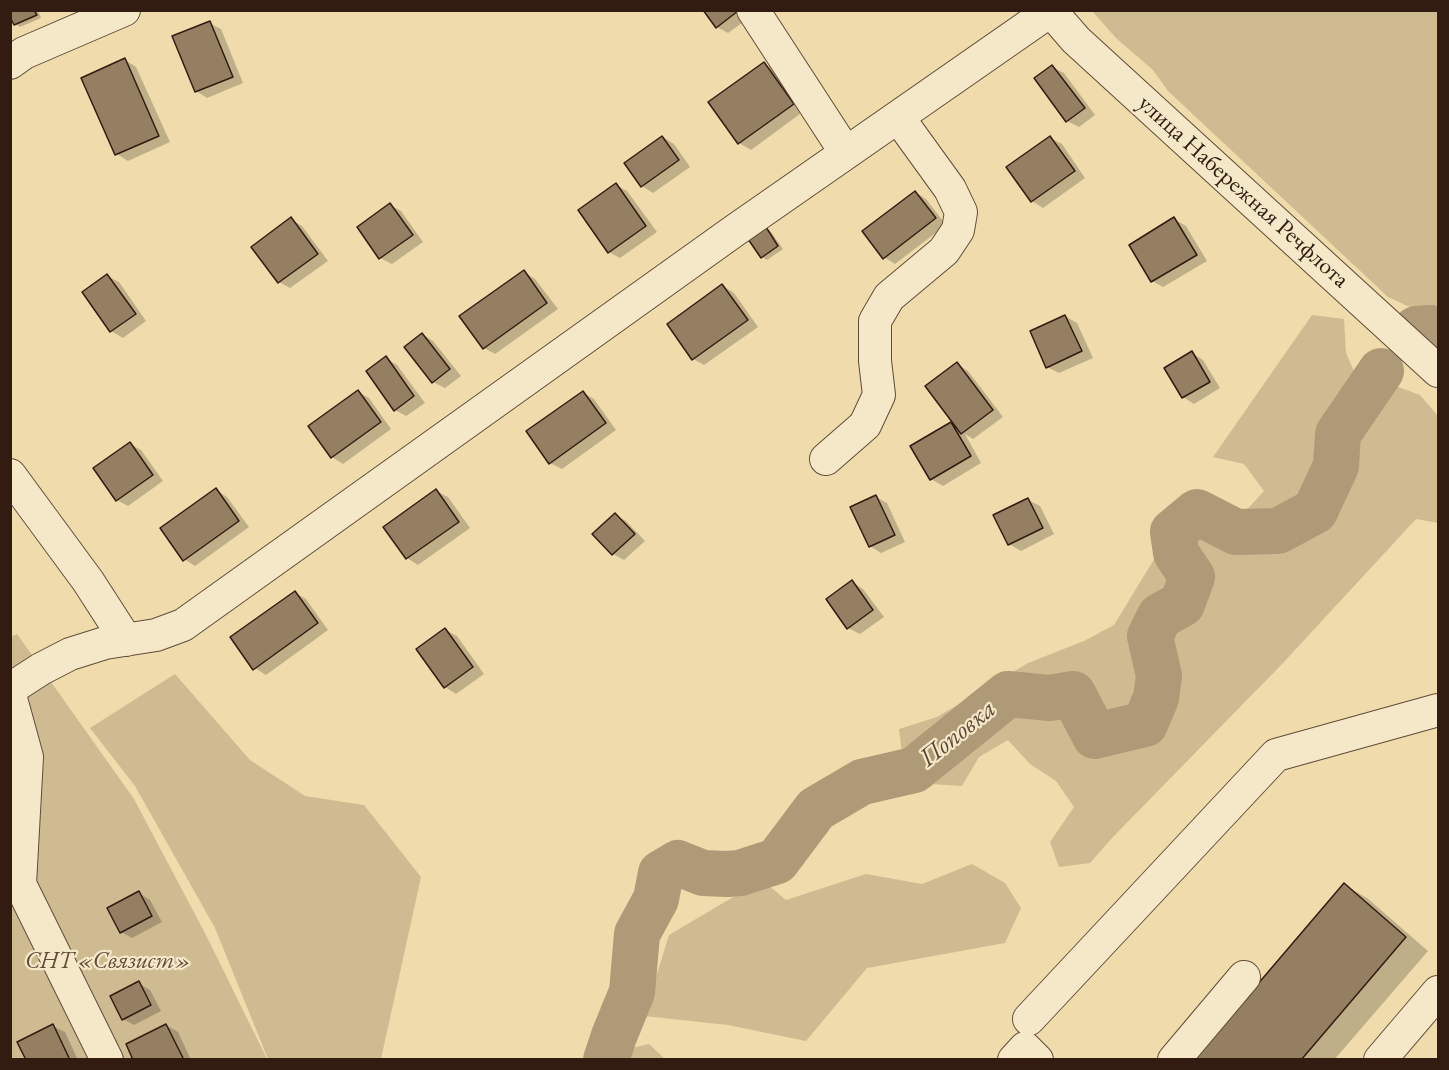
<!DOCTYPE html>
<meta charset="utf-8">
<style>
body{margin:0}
#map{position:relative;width:1449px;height:1070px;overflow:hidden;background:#efdbab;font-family:"EB Garamond",serif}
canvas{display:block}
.frame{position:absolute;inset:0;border:12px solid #321c12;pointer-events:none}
</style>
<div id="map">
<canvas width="1449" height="1070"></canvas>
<div class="frame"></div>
</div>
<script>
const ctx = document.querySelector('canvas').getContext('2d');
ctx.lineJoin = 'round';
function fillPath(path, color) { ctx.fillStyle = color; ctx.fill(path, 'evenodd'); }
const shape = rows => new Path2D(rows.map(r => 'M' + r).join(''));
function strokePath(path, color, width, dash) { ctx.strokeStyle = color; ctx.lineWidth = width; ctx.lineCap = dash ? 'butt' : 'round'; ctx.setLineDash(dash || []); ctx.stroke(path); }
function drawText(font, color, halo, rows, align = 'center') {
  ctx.font = font + ' "EB Garamond",serif'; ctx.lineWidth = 4.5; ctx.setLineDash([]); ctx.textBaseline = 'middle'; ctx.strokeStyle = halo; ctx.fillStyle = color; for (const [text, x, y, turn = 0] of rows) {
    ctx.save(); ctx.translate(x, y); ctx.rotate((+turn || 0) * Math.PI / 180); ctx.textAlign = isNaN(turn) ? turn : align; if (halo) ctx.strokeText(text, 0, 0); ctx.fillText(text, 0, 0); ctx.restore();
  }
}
const green = shape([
 [1092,11,1438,11,1438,310,1412,308,1388,297,1168,91,1153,70,1116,38],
 [1312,315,1344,319,1346,353,1360,385,1390,384,1420,395,1438,416,1438,523,1416,519,1283,663,1113,837,1090,863,1059,867,1050,842,1074,807,1056,781,1030,764,1008,740,979,757,962,786,930,784,903,762,899,729,937,717,1028,663,1084,641,1114,625,1167,538,1211,520,1243,514,1264,491,1244,464,1213,457],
 [17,634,134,799,206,935,267,1059,11,1060,10,637],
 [175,674,250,760,305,796,364,805,421,877,381,1059,268,1059,215,928,135,786,90,728],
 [972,864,1005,883,1021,908,1005,943,867,968,806,1041,728,1025,644,1016,669,935,762,880,786,900,866,874,922,884],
 [649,1044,665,1059,602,1059,618,1051]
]);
const shadow = shape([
 [10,10,38,10,41,18,20,27,15,24],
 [705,10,743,10,749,18,728,33,717,27],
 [209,23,221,29,243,83,207,98,196,91],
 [125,60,136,67,170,142,128,161,117,154,83,79],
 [764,64,775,70,804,111,751,150,739,143,710,102],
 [1052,67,1064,73,1095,115,1079,127,1067,121],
 [663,137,674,144,690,167,653,193,642,186],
 [1050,138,1062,144,1085,178,1043,208,1032,201],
 [616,185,627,191,657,232,620,258,609,252],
 [915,192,926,199,946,225,895,264,884,257],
 [390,205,401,211,423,242,392,264,380,258],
 [291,219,302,226,328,261,290,288,279,282],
 [1174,219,1186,226,1207,261,1163,287,1152,281],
 [766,229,771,232,783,249,767,260,762,257],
 [524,272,535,279,558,309,495,354,484,348],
 [107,276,119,282,146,321,123,338,111,331,84,293],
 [723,286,734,293,758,327,704,365,693,359],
 [1065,316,1077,323,1093,358,1059,373,1047,367],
 [422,334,433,341,461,376,445,388,433,382],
 [1192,353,1203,360,1220,388,1194,404,1183,397],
 [386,358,397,365,425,403,406,416,395,410],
 [957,364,968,371,1003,417,973,439,965,434,981,463,943,486,931,479,951,424,959,428],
 [358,392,369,398,391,429,343,464,332,457],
 [583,393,594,399,616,430,562,469,550,463],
 [130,444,141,450,163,481,128,506,117,500],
 [216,490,227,497,249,527,195,566,184,559],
 [436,491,448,497,470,528,418,565,407,558,385,527],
 [876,497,887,503,905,542,881,553,870,546],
 [1028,500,1040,506,1054,534,1021,551,1009,544],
 [615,515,626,521,645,541,624,560,613,554],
 [852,582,863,589,884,617,860,634,848,628],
 [295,593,306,599,328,630,266,675,255,668],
 [445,630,457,636,484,674,456,694,445,687],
 [1344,885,1367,898,1428,951,1334,1060,1195,1060],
 [139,893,150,900,162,922,132,938,121,932],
 [138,983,150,990,161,1011,134,1025,123,1019],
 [166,1025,178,1032,191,1060,135,1060],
 [53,1026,65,1032,78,1060,27,1060]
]);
const river = shape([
 [1416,329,1431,328,1438,330],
 [606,1060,614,1036,632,992,637,934,656,899,661,873,678,863,703,873,727,874,740,873,777,861,816,809,862,782,914,770,1008,694,1050,698,1073,694,1095,736,1145,724,1156,698,1159,676,1150,636,1160,616,1182,604,1192,577,1176,553,1173,532,1197,512,1236,532,1278,531,1315,511,1336,466,1338,434,1381,371]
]);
const building = shape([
 [10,10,34,10,37,15,14,25,10,17,10,10],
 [703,10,738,10,738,11,716,28,703,10],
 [210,21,233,77,195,92,172,36,210,21],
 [125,58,159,136,115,155,81,78,125,58],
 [764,62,794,104,738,144,708,102,764,62],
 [1052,65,1085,108,1066,122,1034,78,1052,65],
 [662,136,679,160,641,187,624,163,662,136],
 [1050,136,1075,171,1031,202,1006,167,1050,136],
 [616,183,646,226,608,253,578,210,616,183],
 [915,191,936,218,883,259,862,231,915,191],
 [390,203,413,235,379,259,357,227,390,203],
 [291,217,318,254,278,283,251,247,291,217],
 [1174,217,1197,255,1151,282,1129,245,1174,217],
 [766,227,778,246,761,258,748,239,766,227],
 [524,270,547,303,483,349,459,316,524,270],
 [107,274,136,314,110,332,82,292,107,274],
 [722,284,748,320,692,360,667,324,722,284],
 [1065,315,1082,351,1046,368,1030,331,1065,315],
 [422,333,450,369,432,383,404,347,422,333],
 [1192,351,1210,382,1182,398,1164,368,1192,351],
 [386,356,414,396,394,411,366,371,386,356],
 [957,362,993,410,961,434,925,386,957,362],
 [358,390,381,422,331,458,308,426,358,390],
 [583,391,606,423,549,464,526,431,583,391],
 [951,422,971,456,930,480,910,446,951,422],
 [130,442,153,475,116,501,93,468,130,442],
 [216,488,239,521,183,561,160,528,216,488],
 [436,489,459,522,406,559,383,527,436,489],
 [876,495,895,535,869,547,850,507,876,495],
 [1028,498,1043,528,1008,545,993,515,1028,498],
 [615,513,635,534,612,555,592,534,615,513],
 [852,580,873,610,847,629,826,599,852,580],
 [295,591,318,623,253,670,230,637,295,591],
 [445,628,473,667,444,688,416,649,445,628],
 [1344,883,1406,937,1301,1060,1193,1060,1344,883],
 [139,891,152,916,120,933,107,908,139,891],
 [139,981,151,1005,122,1020,110,996,139,981],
 [53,1024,70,1060,26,1060,17,1042,53,1024],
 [166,1024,184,1060,133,1060,126,1044,166,1024]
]);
const minor = shape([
 [753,10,846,153],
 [1050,10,1076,40,1438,371],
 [10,63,24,53,124,10],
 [826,459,865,425,879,395,875,361,875,321,889,297,944,251,958,230,961,212,950,189,898,117],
 [10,475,88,581,126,640],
 [10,689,41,669,70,654,105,643,156,635,183,625,734,231,1050,11],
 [10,695,27,757,20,884,107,1060],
 [1029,1019,1276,755,1438,710],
 [1014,1060,1025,1048,1037,1060],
 [1174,1060,1244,977],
 [1380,1060,1438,992]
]);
const streetNames = [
 ["улица Набережная Речфлота",1243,192,42]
];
const parkNames = [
 ["СНТ «Связист»",108,961]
];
const waterNames = [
 ["Поповка",958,734,-39]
];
fillPath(green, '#cfbb91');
fillPath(shadow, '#0003');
strokePath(river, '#af9a77', 46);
fillPath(building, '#947f62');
strokePath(building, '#321c12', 1.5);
strokePath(minor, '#614c38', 34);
strokePath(minor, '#f5e8c8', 32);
drawText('24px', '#321c12', '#f5e8c8', streetNames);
drawText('italic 24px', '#614c38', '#f5e8c8', parkNames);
drawText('italic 26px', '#5e4835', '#f5e8c8', waterNames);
</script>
